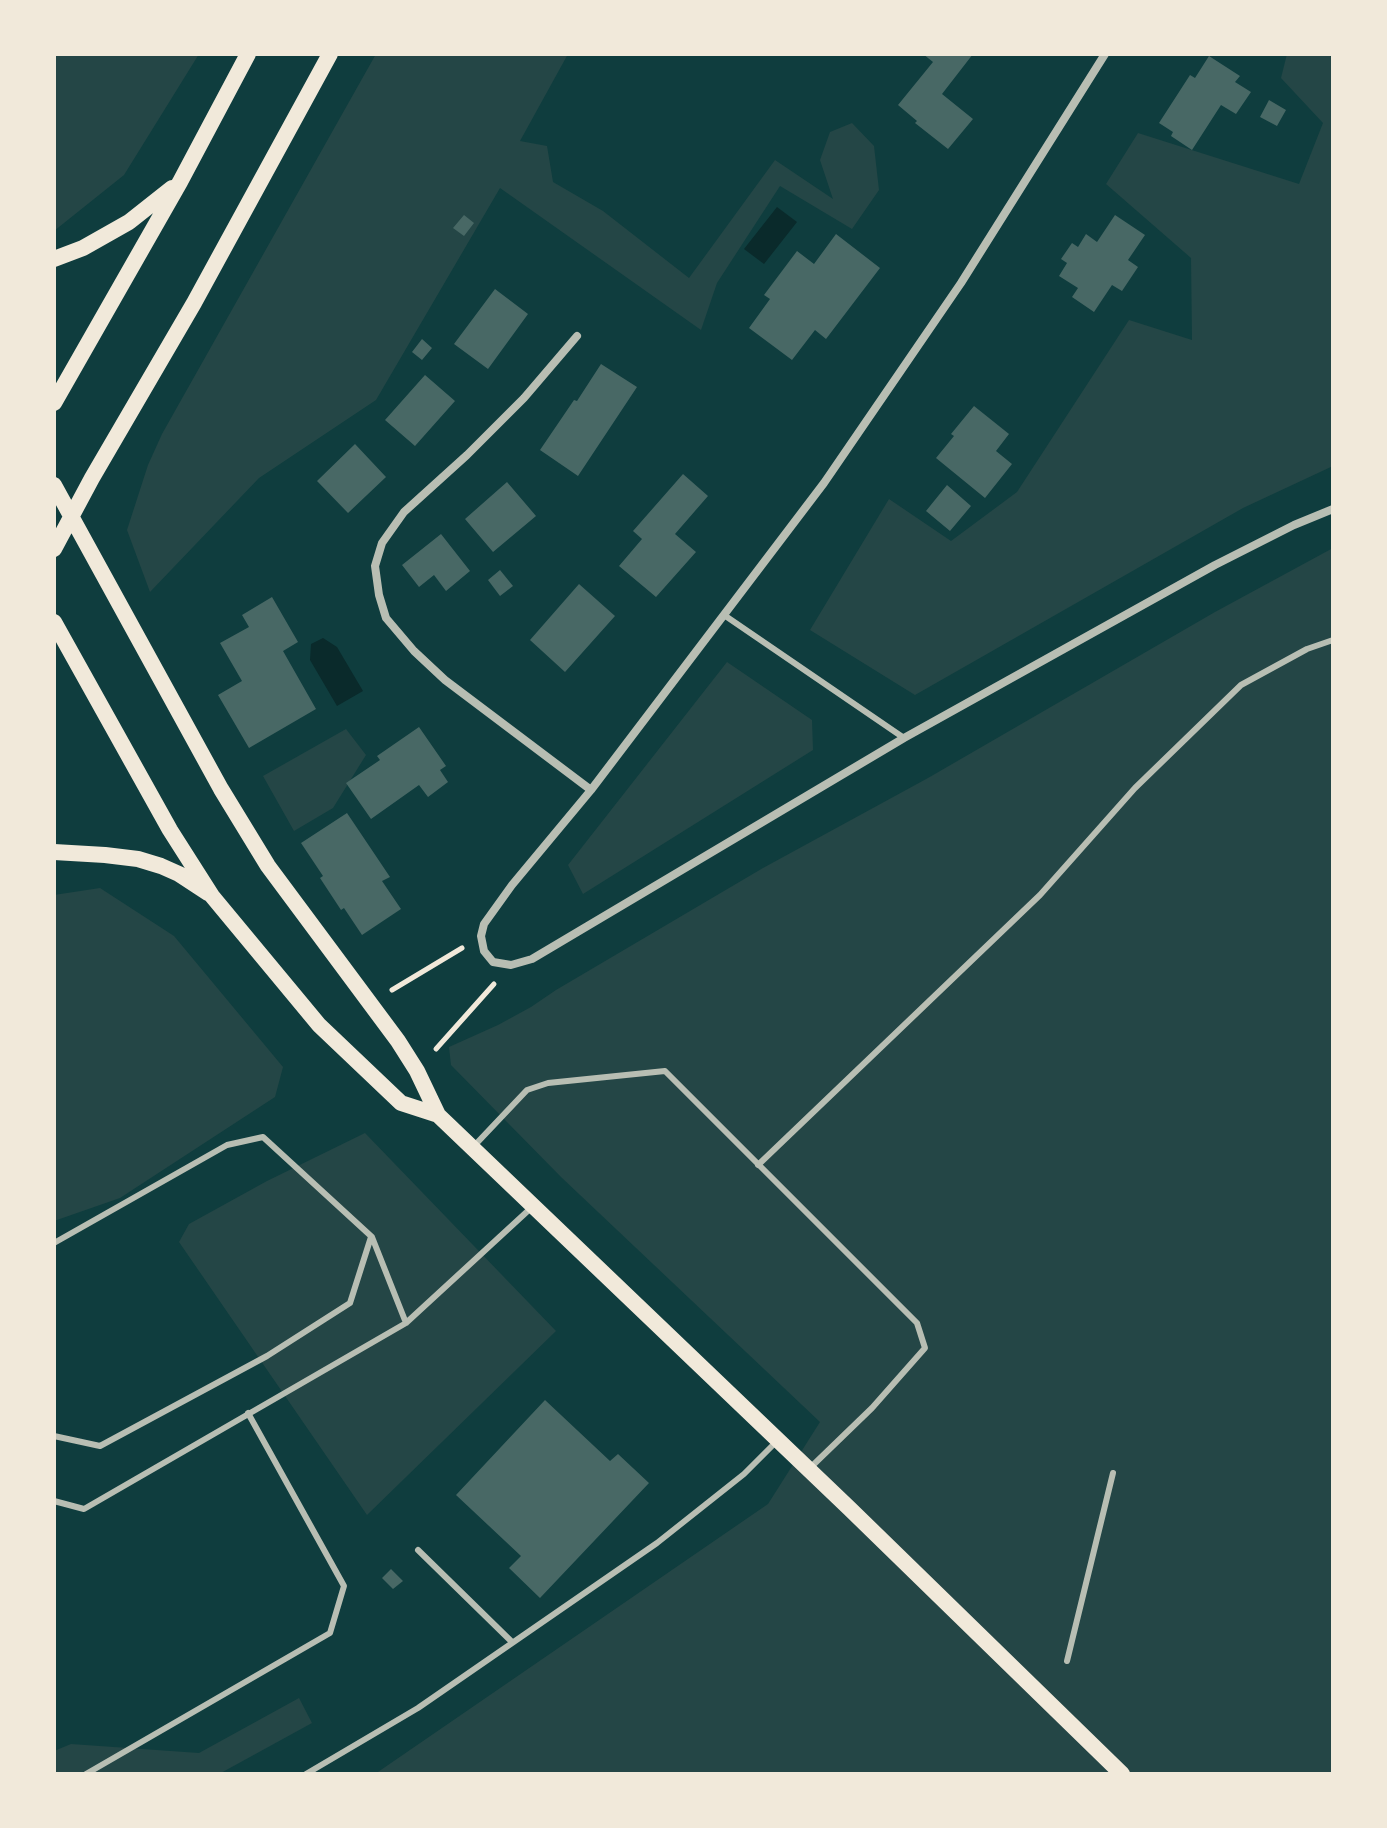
<!DOCTYPE html>
<style>
body{margin:0}
#map{position:relative;width:1387px;height:1828px;overflow:hidden;background:#0f3d3e;font-family:Montserrat,sans-serif}
canvas{display:block}
.frame{position:absolute;inset:0;border:56px solid #f1e9da;pointer-events:none}
</style>
<div id="map">
<canvas width="1387" height="1828"></canvas>
<div class="frame"></div>
</div>
<script>
const ctx = document.querySelector('canvas').getContext('2d');
ctx.lineJoin = 'round';
function fillPath(path, color) { ctx.fillStyle = color; ctx.fill(path, 'evenodd'); }
const shape = rows => new Path2D(rows.map(r => 'M' + r).join(''));
function strokePath(path, color, width, dash) { ctx.strokeStyle = color; ctx.lineWidth = width; ctx.lineCap = dash ? 'butt' : 'round'; ctx.setLineDash(dash || []); ctx.stroke(path); }
const green = shape([
 [54,54,199,54,124,175,54,231],
 [376,54,568,54,520,141,547,146,553,182,603,211,689,278,775,160,833,199,820,160,830,132,852,123,874,146,879,190,852,229,780,186,717,283,701,330,500,188,376,400,259,478,150,592,127,530,148,465,162,434],
 [1287,54,1327,54,1333,58,1333,466,1243,508,915,695,810,630,889,499,951,541,1017,492,1129,320,1192,340,1191,258,1106,184,1138,133,1299,184,1323,123,1281,78],
 [1333,548,1333,1774,375,1774,768,1504,820,1422,561,1177,451,1065,449,1047,498,1025,531,1007,556,990,763,868,928,778,1215,612],
 [727,662,812,720,813,750,583,894,568,865],
 [346,729,366,755,333,808,294,831,263,776],
 [100,888,174,936,283,1067,275,1097,120,1198,54,1221,54,895],
 [365,1133,556,1331,367,1515,179,1242,189,1224,267,1181],
 [299,1698,312,1723,219,1774,54,1774,54,1751,71,1744,199,1753]
]);
const water = shape([
 [777,207,797,222,764,264,744,249],
 [323,638,337,647,363,691,337,706,310,660,311,644]
]);
const building = shape([
 [923,54,973,54,942,94,973,119,948,149,915,123,917,121,898,105,933,62],
 [1209,56,1240,76,1235,82,1251,92,1236,114,1221,105,1192,150,1171,136,1173,132,1159,123,1190,75,1195,78],
 [1269,100,1286,110,1277,126,1260,117],
 [464,215,474,223,464,236,453,228],
 [1115,215,1145,235,1128,260,1138,267,1122,291,1112,285,1094,312,1072,297,1078,288,1059,276,1067,263,1061,259,1072,243,1078,247,1086,234,1097,242],
 [836,234,880,268,826,339,815,330,792,360,749,328,770,299,764,295,797,251,814,264],
 [495,289,528,314,488,369,454,344],
 [422,339,432,348,422,360,412,352],
 [601,364,637,387,578,476,540,450,574,400,577,401],
 [425,375,455,401,415,446,385,420],
 [974,406,1009,434,996,451,1012,464,985,498,936,458,954,436,951,434],
 [355,444,386,477,348,513,317,481],
 [683,474,708,496,675,534,696,552,656,597,619,566,642,539,633,531],
 [507,482,536,516,493,552,465,519],
 [947,485,971,506,950,531,926,511],
 [441,534,470,571,446,591,434,575,419,587,402,565],
 [500,570,513,586,500,596,488,580],
 [579,584,615,616,565,672,530,640],
 [272,597,298,642,283,651,316,709,249,748,218,695,242,681,220,643,249,627,242,615],
 [419,727,446,766,440,770,448,782,428,797,419,785,371,819,346,783,380,760,377,756],
 [347,813,390,877,382,881,401,909,362,935,344,908,341,910,320,878,323,876,301,843],
 [545,1400,610,1461,618,1454,649,1483,540,1598,509,1568,521,1556,456,1495],
 [391,1569,403,1581,393,1589,382,1578]
]);
const path = shape([
 [392,990,462,948],
 [436,1049,494,984]
]);
const service = shape([
 [724,615,904,738],
 [474,1146,527,1090,548,1083,665,1071,917,1323,925,1348,872,1408,811,1467],
 [758,1165,1040,895,1135,788,1241,685,1307,649,1333,640],
 [54,1243,227,1145,263,1137,372,1237,406,1323],
 [54,1436,100,1446,267,1356,350,1303,371,1237],
 [54,1501,84,1509,406,1323,531,1208],
 [418,1550,512,1642],
 [1067,1661,1113,1473],
 [86,1774,330,1633,344,1586,248,1413],
 [306,1774,418,1708,657,1543,744,1474,776,1442]
]);
const minor = shape([
 [1105,54,961,283,824,483,591,790,512,885,484,924,481,936,484,951,493,962,511,965,532,959,904,738,1215,565,1294,525,1333,509],
 [577,336,524,398,467,455,404,512,382,543,375,566,379,595,386,618,414,651,445,680,591,790]
]);
const secondary = shape([
 [54,259,83,248,129,222,172,188],
 [54,403,180,182,248,54],
 [54,485,221,789,268,866,398,1041,417,1071,438,1115,849,1508,1122,1774],
 [54,549,92,478,194,303,330,54],
 [54,622,170,830,212,896,319,1025,401,1103,438,1115],
 [54,852,105,855,138,859,161,866,179,874,208,893]
]);
fillPath(green, '#244646');
fillPath(water, '#0a2a2b');
fillPath(building, '#486865');
strokePath(path, '#f1e9da', 5);
strokePath(service, '#b8beb3', 6);
strokePath(minor, '#b8beb3', 8);
strokePath(secondary, '#f1e9da', 16);
</script>
